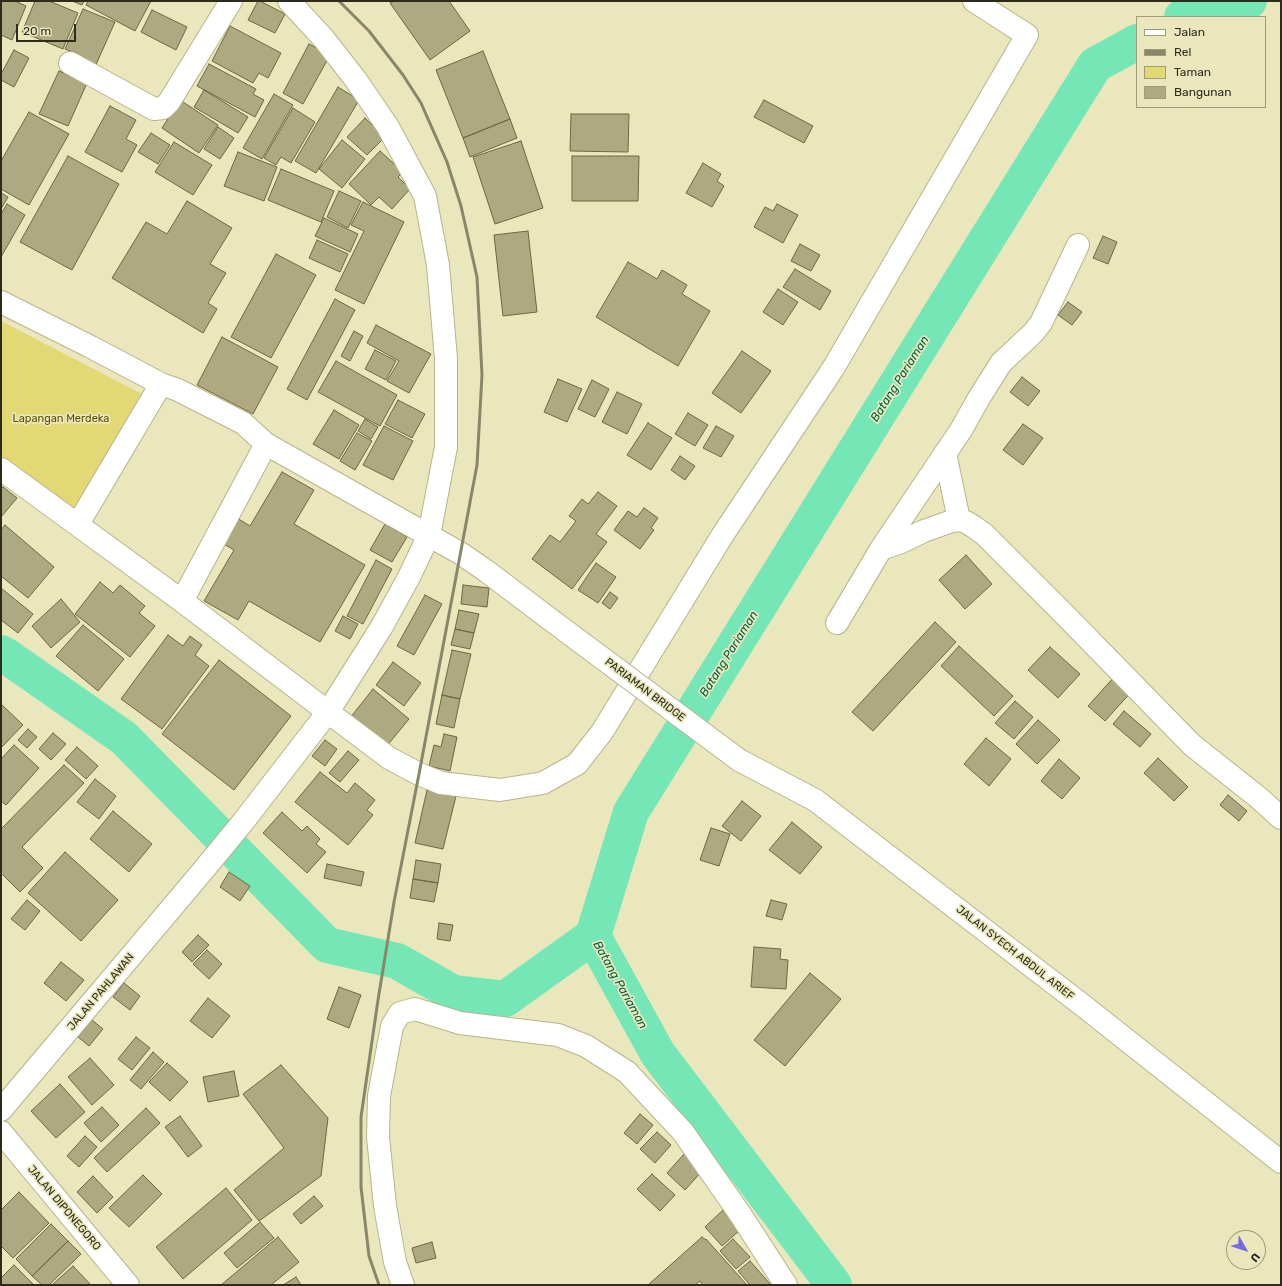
<!DOCTYPE html>
<style>
body{margin:0}
#map{position:relative;width:1282px;height:1286px;overflow:hidden;background:#eae7bc;font-family:Rubik,sans-serif}
canvas{display:block}
.frame{position:absolute;inset:0;border:2px solid #2d2c1c;pointer-events:none}
.legend{position:absolute;left:1136px;top:16px;width:130px;height:92px;box-sizing:border-box;background:#eae7bc;border:1px solid #9e9c7c;margin:0;padding:5px 7px;list-style:none;font-size:12px;color:#2d2c1c}
.legend li{display:flex;align-items:center;gap:8px;height:20px}
.legend b{width:20px;border:1px solid #9e9c7c}
.north{position:absolute;left:1226px;top:1230px;width:40px;height:40px;box-sizing:border-box;background:#eae7bc;border:1px solid #9e9c7c;border-radius:50%;rotate:129deg;font-size:11px;font-weight:700;line-height:16px;text-align:center;color:#2d2c1c}
.north::after{content:'';display:block;margin:auto;width:14px;height:18px;background:#7569e4;clip-path:polygon(50% 0,100% 100%,50% 72%,0 100%)}
.scale{position:absolute;left:16px;top:24px;width:60px;height:18px;box-sizing:border-box;border:2px solid #2d2c1c;border-top:0;padding-left:5px;font-size:12px;line-height:14px;white-space:nowrap;color:#2d2c1c;-webkit-text-stroke:3px #eae7bc;paint-order:stroke}
</style>
<div id="map">
<canvas width="1282" height="1286"></canvas>
<div class="frame"></div>
<ul class="legend">
<li><b style="height:5px;background:#fff"></b>Jalan</li>
<li><b style="height:5px;background:#89876a"></b>Rel</li>
<li><b style="height:11px;background:#e2d974"></b>Taman</li>
<li><b style="height:11px;background:#adaa81"></b>Bangunan</li>
</ul>
<div class="north">U</div>
<div class="scale">20 m</div>
</div>
<script>
const ctx = document.querySelector('canvas').getContext('2d');
ctx.lineJoin = 'round';
function fillPath(path, color) { ctx.fillStyle = color; ctx.fill(path, 'evenodd'); }
const shape = rows => new Path2D(rows.map(r => 'M' + r).join(''));
function strokePath(path, color, width, dash) { ctx.strokeStyle = color; ctx.lineWidth = width; ctx.lineCap = dash ? 'butt' : 'round'; ctx.setLineDash(dash || []); ctx.stroke(path); }
function drawText(font, color, halo, rows, align = 'center') {
  ctx.font = font + ' Rubik,sans-serif'; ctx.lineWidth = 3.5; ctx.setLineDash([]); ctx.textBaseline = 'middle'; ctx.strokeStyle = halo; ctx.fillStyle = color; for (const [text, x, y, turn = 0] of rows) {
    ctx.save(); ctx.translate(x, y); ctx.rotate((+turn || 0) * Math.PI / 180); ctx.textAlign = isNaN(turn) ? turn : align; if (halo) ctx.strokeText(text, 0, 0); ctx.fillText(text, 0, 0); ctx.restore();
  }
}
const green = shape([
 [1,321,142,394,76,514,1,456]
]);
const river = shape([
 [1182,17,1249,1],
 [1,653,5,655,124,738,327,945,397,961,453,993,505,999,593,936],
 [834,1285,658,1054,593,936,631,812,1095,65,1137,42]
]);
const building = shape([
 [1,1,15,1,26,6,12,40,1,35,1,1],
 [35,1,49,1,78,13,63,49,22,32,35,1],
 [72,1,84,1,82,5,72,1],
 [88,1,151,1,135,31,86,5,88,1],
 [258,1,260,1,285,14,275,33,248,20,258,1],
 [394,1,449,1,470,31,430,60,390,3,394,1],
 [83,9,115,22,94,69,75,61,78,54,65,49,83,9],
 [152,10,187,27,176,50,141,32,152,10],
 [230,26,281,53,268,78,259,73,253,83,212,61,230,26],
 [309,44,330,55,303,104,283,93,309,44],
 [14,50,29,58,14,87,1,80,1,74,14,50],
 [483,51,510,119,463,138,436,70,483,51],
 [209,64,256,89,253,94,264,100,255,117,197,86,209,64],
 [59,71,87,83,68,126,39,114,59,71],
 [338,87,359,100,316,173,295,161,338,87],
 [204,90,248,117,238,133,194,107,204,90],
 [274,94,293,105,262,159,243,148,274,94],
 [180,100,218,125,199,153,162,128,180,100],
 [764,100,813,126,804,143,754,117,764,100],
 [110,106,136,120,126,139,137,145,122,172,85,152,110,106],
 [293,108,315,122,291,163,281,157,276,165,264,158,293,108],
 [29,112,69,134,29,205,1,189,1,161,29,112],
 [571,114,629,114,628,152,570,151,571,114],
 [365,118,385,137,367,155,347,137,365,118],
 [510,119,517,138,470,157,463,138,510,119],
 [218,127,234,138,220,159,204,149,218,127],
 [151,133,170,145,158,164,138,152,151,133],
 [342,140,365,159,342,188,319,169,342,140],
 [521,141,543,208,495,224,473,157,521,141],
 [174,142,212,165,193,195,155,172,174,142],
 [380,151,403,172,398,177,410,189,392,209,379,197,371,205,349,184,380,151],
 [238,152,277,167,264,201,224,186,238,152],
 [68,156,119,184,72,270,20,242,68,156],
 [572,156,639,156,638,201,572,201,572,156],
 [703,163,721,174,717,181,724,186,712,207,686,193,703,163],
 [281,169,334,191,321,222,268,200,281,169],
 [339,191,361,201,348,228,327,217,339,191],
 [1,193,8,197,1,209,1,193],
 [187,201,232,228,210,264,226,273,208,303,217,309,203,333,112,278,146,222,167,234,187,201],
 [363,202,404,222,364,304,335,290,364,231,351,225,363,202],
 [7,204,25,215,1,257,1,214,7,204],
 [777,204,798,215,783,243,754,227,765,207,773,211,777,204],
 [324,218,358,234,350,252,315,236,324,218],
 [528,231,537,312,503,316,494,235,528,231],
 [1103,236,1117,242,1108,264,1093,258,1103,236],
 [317,240,348,254,340,272,309,258,317,240],
 [800,244,820,255,811,271,791,261,800,244],
 [276,254,316,275,271,358,231,337,276,254],
 [628,262,657,279,662,270,687,285,682,294,710,311,678,366,596,317,628,262],
 [795,269,831,291,820,310,783,287,795,269],
 [778,289,798,302,783,325,763,312,778,289],
 [335,299,355,310,307,400,287,389,335,299],
 [1068,302,1082,312,1072,325,1058,315,1068,302],
 [376,325,431,354,409,393,387,381,399,361,367,343,376,325],
 [354,331,363,336,350,361,341,356,354,331],
 [222,337,278,367,253,414,197,385,222,337],
 [375,350,396,361,386,380,365,369,375,350],
 [742,351,771,371,741,413,712,393,742,351],
 [336,361,397,395,380,426,318,392,336,361],
 [1022,377,1040,391,1028,406,1010,392,1022,377],
 [558,379,582,389,567,422,544,412,558,379],
 [592,380,609,389,595,417,578,409,592,380],
 [617,392,642,404,627,434,602,422,617,392],
 [398,400,425,414,412,438,385,424,398,400],
 [334,410,359,425,339,459,313,444,334,410],
 [688,413,708,425,695,446,675,434,688,413],
 [365,419,378,427,371,439,358,431,365,419],
 [648,423,672,438,651,470,627,455,648,423],
 [1023,424,1043,438,1023,465,1003,450,1023,424],
 [384,426,413,441,393,480,363,465,384,426],
 [716,426,734,436,721,457,703,448,716,426],
 [357,433,372,441,355,470,340,461,357,433],
 [680,456,695,466,685,480,671,470,680,456],
 [282,472,314,490,294,524,365,565,320,642,249,601,238,620,204,601,234,550,222,543,237,518,250,526,282,472],
 [3,487,17,498,1,517,1,489,3,487],
 [598,492,617,506,596,534,607,542,572,589,532,559,550,535,560,542,576,521,569,516,582,499,588,504,598,492],
 [644,508,658,518,651,528,654,530,640,549,614,530,628,511,637,517,644,508],
 [385,524,407,537,392,562,370,550,385,524],
 [5,525,54,567,28,598,1,576,1,530,5,525],
 [966,555,992,584,965,609,939,580,966,555],
 [376,560,392,569,363,624,347,616,376,560],
 [596,563,616,577,598,603,578,590,596,563],
 [100,582,113,593,120,585,145,606,139,613,155,626,130,657,75,614,100,582],
 [463,585,489,588,487,607,461,604,463,585],
 [1,588,33,614,18,633,1,620,1,588],
 [610,592,618,598,610,609,602,603,610,592],
 [425,595,442,604,414,655,397,646,425,595],
 [61,599,80,622,51,648,32,626,61,599],
 [459,610,479,614,474,633,455,629,459,610],
 [343,616,358,624,350,639,335,631,343,616],
 [935,622,956,642,873,731,852,712,935,622],
 [83,625,124,659,98,691,56,656,83,625],
 [455,629,474,633,470,649,451,645,455,629],
 [168,635,183,646,190,636,202,645,195,655,209,666,162,729,121,699,168,635],
 [959,646,1013,696,994,716,941,666,959,646],
 [1050,647,1080,674,1058,698,1028,670,1050,647],
 [452,650,471,654,460,699,442,695,452,650],
 [219,660,291,716,234,790,162,734,219,660],
 [393,662,421,683,404,706,376,685,393,662],
 [1115,676,1132,691,1105,721,1088,706,1115,676],
 [373,689,409,719,386,747,350,718,373,689],
 [442,695,460,699,454,728,436,724,442,695],
 [1015,701,1033,717,1014,739,995,723,1015,701],
 [1,704,23,725,1,748,1,704],
 [1124,711,1151,734,1140,747,1113,724,1124,711],
 [1038,720,1060,740,1037,764,1016,744,1038,720],
 [28,729,37,737,27,748,18,740,28,729],
 [53,733,66,744,51,760,39,749,53,733],
 [444,734,457,737,450,771,429,766,434,745,441,747,444,734],
 [986,738,1011,759,989,786,964,764,986,738],
 [325,740,337,749,325,766,312,756,325,740],
 [14,745,39,768,6,805,1,801,1,759,14,745],
 [77,747,98,766,86,779,65,760,77,747],
 [348,751,359,760,340,782,329,773,348,751],
 [1158,758,1188,787,1174,801,1144,773,1158,758],
 [1059,759,1080,778,1062,799,1041,781,1059,759],
 [64,765,84,783,22,847,43,868,20,892,1,873,1,829,64,765],
 [320,772,347,793,355,783,375,800,367,810,373,815,348,845,295,802,320,772],
 [95,779,116,796,99,819,77,802,95,779],
 [427,790,456,796,443,849,415,843,427,790],
 [1228,795,1247,811,1239,821,1220,805,1228,795],
 [742,801,761,816,741,841,722,826,742,801],
 [113,811,152,844,129,872,90,839,113,811],
 [282,812,302,831,307,826,320,839,316,844,326,852,307,873,263,833,282,812],
 [792,822,822,847,800,874,769,850,792,822],
 [711,828,730,834,719,866,700,860,711,828],
 [65,852,118,900,81,941,28,893,65,852],
 [416,860,441,864,438,883,413,879,416,860],
 [327,864,364,872,361,886,324,878,327,864],
 [229,872,250,886,240,901,220,887,229,872],
 [413,879,438,883,434,902,410,898,413,879],
 [27,900,40,911,25,930,11,919,27,900],
 [771,900,787,904,782,920,766,916,771,900],
 [439,923,453,925,450,941,437,939,439,923],
 [198,935,209,945,192,962,182,952,198,935],
 [754,947,781,949,780,959,788,960,786,989,751,987,754,947],
 [207,950,222,964,209,979,193,964,207,950],
 [61,962,84,980,66,1001,44,983,61,962],
 [810,973,841,999,785,1066,754,1040,810,973],
 [124,983,140,996,130,1010,113,997,124,983],
 [339,987,361,995,349,1028,327,1019,339,987],
 [208,998,230,1016,212,1038,190,1021,208,998],
 [92,1020,103,1029,89,1046,78,1037,92,1020],
 [136,1037,150,1048,132,1070,118,1059,136,1037],
 [153,1052,164,1062,141,1089,130,1080,153,1052],
 [90,1058,114,1085,92,1105,68,1077,90,1058],
 [167,1063,188,1082,170,1101,149,1082,167,1063],
 [281,1065,328,1118,321,1176,259,1221,234,1190,284,1148,243,1094,281,1065],
 [234,1071,239,1096,208,1102,203,1077,234,1071],
 [60,1084,85,1112,56,1138,31,1111,60,1084],
 [102,1107,119,1125,101,1142,84,1123,102,1107],
 [146,1108,160,1123,107,1172,94,1158,146,1108],
 [640,1114,653,1125,637,1144,624,1133,640,1114],
 [180,1116,202,1146,188,1157,165,1127,180,1116],
 [657,1132,671,1145,655,1163,640,1149,657,1132],
 [85,1136,97,1147,79,1167,67,1156,85,1136],
 [685,1153,703,1170,685,1190,667,1173,685,1153],
 [652,1174,675,1195,660,1211,637,1189,652,1174],
 [143,1175,162,1194,129,1227,109,1208,143,1175],
 [93,1176,113,1197,97,1213,77,1192,93,1176],
 [226,1188,252,1220,183,1279,156,1247,226,1188],
 [19,1192,49,1223,13,1258,1,1246,1,1210,19,1192],
 [314,1196,323,1206,301,1224,293,1214,314,1196],
 [723,1210,740,1230,722,1246,705,1227,723,1210],
 [260,1222,274,1238,237,1268,224,1253,260,1222],
 [51,1224,68,1241,32,1276,16,1259,51,1224],
 [278,1237,299,1262,271,1285,221,1285,278,1237],
 [702,1237,706,1240,706,1239,747,1285,703,1285,700,1281,695,1285,648,1285,702,1237],
 [733,1239,750,1257,736,1269,720,1251,733,1239],
 [68,1241,81,1254,49,1285,42,1285,32,1276,68,1241],
 [432,1242,436,1258,416,1263,412,1248,432,1242],
 [750,1261,771,1285,750,1285,738,1271,750,1261],
 [14,1265,34,1285,1,1285,1,1278,14,1265],
 [73,1266,91,1285,52,1285,73,1266],
 [296,1277,301,1285,283,1285,296,1277]
]);
const street = shape([
 [70,63,154,109,163,108,169,102,231,1],
 [945,453,959,520],
 [78,524,161,384],
 [881,549,901,542,924,531,952,521,959,520,966,522,974,527,984,534,1066,616,1192,745,1259,798,1281,818],
 [182,601,266,444],
 [837,623,881,549,961,430,979,398,1001,363,1033,333,1041,323,1078,245],
 [328,712,389,758,419,774,441,783,500,790,543,783,577,764,602,732,722,536,834,367,1027,35,974,1],
 [403,1285,395,1262,385,1206,378,1137,379,1096,392,1026,400,1013,415,1009,460,1023,558,1035,586,1046,627,1072,683,1132,740,1214,786,1285]
]);
const secondary = shape([
 [1,302,91,347,161,384,178,390,243,423,266,444,460,553,485,570,551,620],
 [1,469,182,601,328,712],
 [739,760,815,800,1081,1004,1281,1162],
 [1,1110,201,873,243,822,328,712,381,628,409,577,429,535,446,447,446,359,438,265,425,196,388,127,356,80,324,39,289,1]
]);
const primary = shape([
 [1,1132,128,1285]
]);
const rail = shape([
 [339,1,369,31,403,75,421,103,447,162,461,206,477,277,482,375,477,465,419,774,394,902,378,1000,361,1117,361,1187,369,1256,379,1285]
]);
const secondaryBridge = shape([
 [551,620,739,760]
]);
const parkNames = [
 ["Lapangan Merdeka",61,419]
];
const streetNames = [
 ["PARIAMAN BRIDGE",645,690,37],
 ["JALAN SYECH ABDUL ARIEF",1015,953,38],
 ["JALAN PAHLAWAN",101,992,-50],
 ["JALAN DIPONEGORO",64,1208,50]
];
const waterNames = [
 ["Batang Pariaman",900,379,-58],
 ["Batang Pariaman",729,654,-58],
 ["Batang Pariaman",620,985,61]
];
fillPath(green, '#e2d974');
strokePath(river, '#75e7b7', 36);
fillPath(building, '#adaa81');
strokePath(building, '#6b6842', 1);
strokePath(street, '#b7b48b', 24);
strokePath(secondary, '#b7b48b', 24);
strokePath(primary, '#b7b48b', 24);
strokePath(street, '#fff', 22);
strokePath(secondary, '#fff', 22);
strokePath(primary, '#fff', 22);
strokePath(rail, '#89876a', 3);
strokePath(secondaryBridge, '#b7b48b', 24, []);
strokePath(secondaryBridge, '#fff', 22);
drawText('11px', '#5a5300', '#eae7bc', parkNames);
drawText('11px', '#2d2c1c', '#eae7bc', streetNames);
drawText('italic 12px', '#006043', '#eae7bc', waterNames);
</script>
